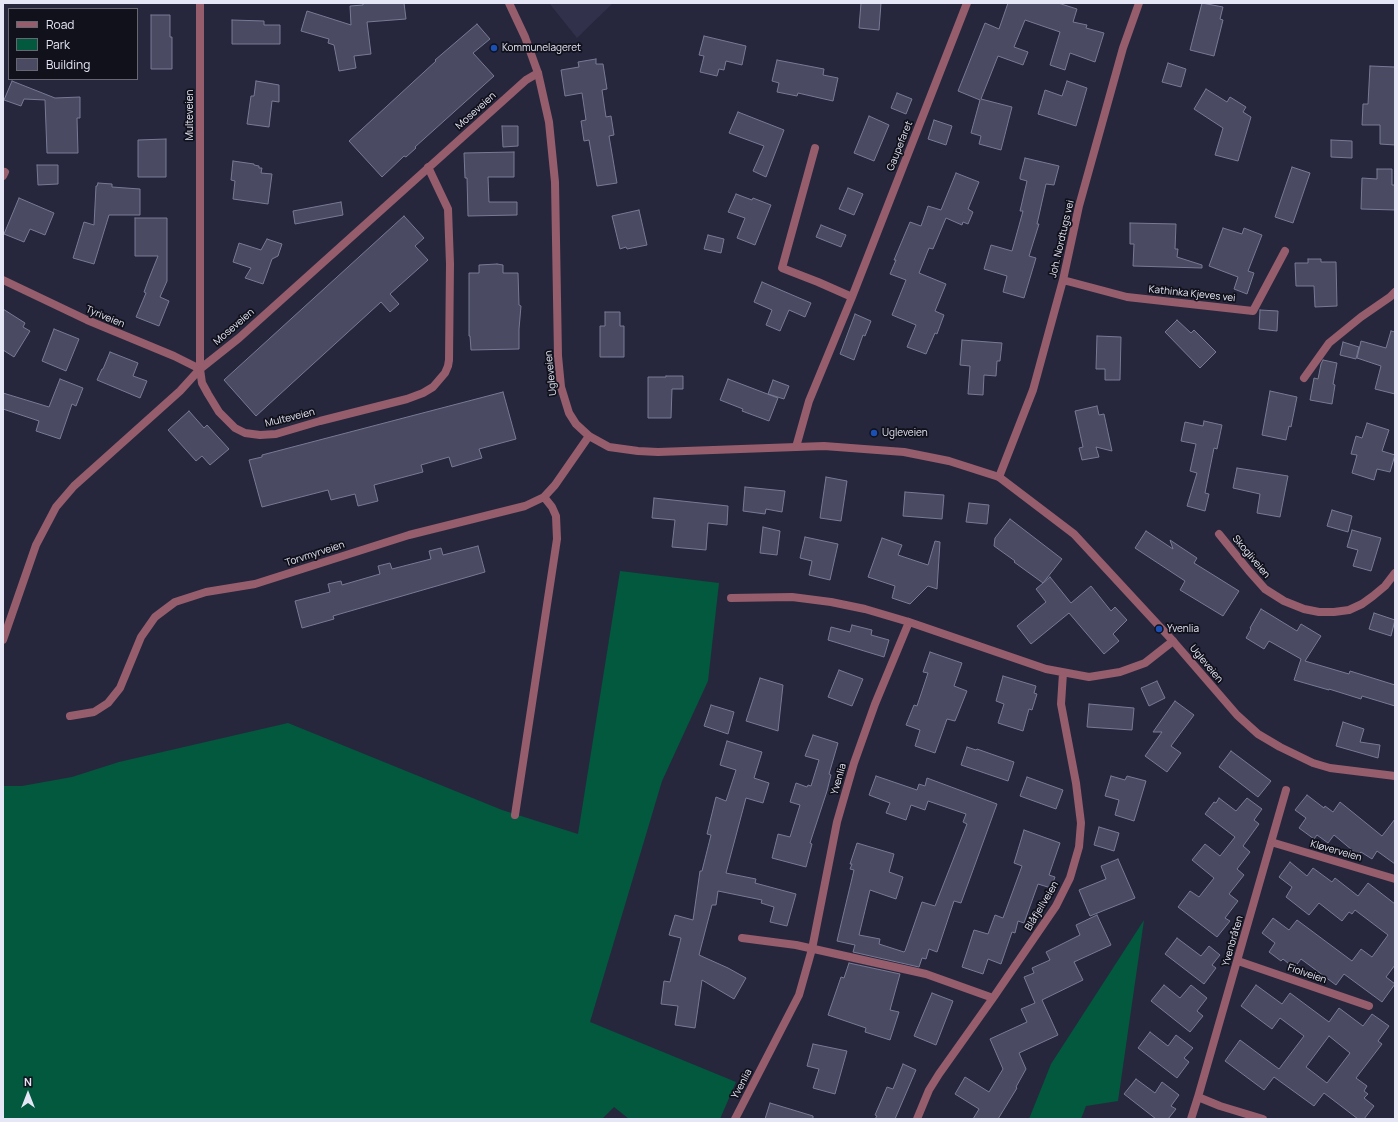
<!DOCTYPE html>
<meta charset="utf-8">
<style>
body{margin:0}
#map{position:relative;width:1398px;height:1122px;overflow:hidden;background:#26273d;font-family:Manrope,sans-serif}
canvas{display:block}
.frame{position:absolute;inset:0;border:4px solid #e6e7f6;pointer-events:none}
.legend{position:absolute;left:8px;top:8px;width:130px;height:72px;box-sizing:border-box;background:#10111b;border:1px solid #666773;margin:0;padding:5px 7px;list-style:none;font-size:12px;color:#e6e7f6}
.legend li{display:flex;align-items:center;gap:8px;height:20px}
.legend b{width:20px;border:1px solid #666773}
.north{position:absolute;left:8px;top:1074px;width:40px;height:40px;-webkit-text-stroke:3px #10111b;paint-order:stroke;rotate:0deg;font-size:11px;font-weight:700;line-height:16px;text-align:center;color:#e6e7f6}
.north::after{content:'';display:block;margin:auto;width:14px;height:18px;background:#e6e7f6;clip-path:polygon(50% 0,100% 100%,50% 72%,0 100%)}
</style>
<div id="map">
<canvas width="1398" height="1122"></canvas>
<div class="frame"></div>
<ul class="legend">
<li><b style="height:5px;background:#965d6d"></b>Road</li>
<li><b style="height:11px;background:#02593e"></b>Park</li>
<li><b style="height:11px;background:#4a4b63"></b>Building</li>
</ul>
<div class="north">N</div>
</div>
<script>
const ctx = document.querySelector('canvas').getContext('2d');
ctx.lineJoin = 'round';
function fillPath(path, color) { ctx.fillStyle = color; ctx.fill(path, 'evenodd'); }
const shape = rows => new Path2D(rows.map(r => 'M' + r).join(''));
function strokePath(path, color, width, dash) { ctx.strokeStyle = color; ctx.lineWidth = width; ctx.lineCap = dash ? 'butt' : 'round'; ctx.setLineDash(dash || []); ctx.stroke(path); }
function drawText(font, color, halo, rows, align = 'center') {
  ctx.font = font + ' Manrope,sans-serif'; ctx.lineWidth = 3.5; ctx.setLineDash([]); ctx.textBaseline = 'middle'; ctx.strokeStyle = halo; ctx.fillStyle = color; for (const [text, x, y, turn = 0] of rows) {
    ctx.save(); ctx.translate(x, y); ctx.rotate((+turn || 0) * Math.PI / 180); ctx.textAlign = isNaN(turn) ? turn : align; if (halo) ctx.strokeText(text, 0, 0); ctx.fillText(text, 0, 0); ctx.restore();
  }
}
const built = shape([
 [549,3,613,3,577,38]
]);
const green = shape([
 [620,571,719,583,708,681,662,781,590,1022,736,1082,720,1119,629,1119,614,1107,602,1119,3,1119,3,786,22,786,72,777,119,762,288,723,502,810,578,834],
 [1144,920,1118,1101,1086,1106,1081,1119,1029,1119,1051,1064]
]);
const building = shape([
 [363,3,404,3,406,19,367,22,371,54,354,56,356,68,339,71,334,45,328,43,329,39,301,31,307,11,351,25,350,6,363,5,363,3],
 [861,3,881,3,879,30,859,28,861,3],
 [1008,3,1058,3,1077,9,1073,22,1087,25,1086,28,1104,33,1095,62,1070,53,1065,70,1050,65,1060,32,1025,20,1014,47,1028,52,1023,65,998,56,981,99,1012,107,1001,150,979,144,981,136,971,133,980,100,958,91,985,23,999,29,1008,3],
 [1202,3,1223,7,1220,19,1223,20,1214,56,1190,50,1202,3],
 [151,15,170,15,170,37,172,37,172,69,151,69,151,15],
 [232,20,264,21,264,25,280,25,280,44,232,44,232,20],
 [477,24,490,39,473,53,494,76,415,147,416,148,406,157,404,156,382,177,349,141,436,61,435,60,477,24],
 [704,36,746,46,742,65,726,61,724,70,719,69,717,76,700,72,704,56,699,55,704,36],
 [596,59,596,64,603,64,607,89,602,90,606,117,611,116,614,135,609,136,617,183,597,186,589,140,584,141,581,121,586,120,582,93,565,96,561,70,579,67,578,62,596,59],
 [777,60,824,69,823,75,838,78,833,101,798,93,797,96,777,92,779,83,772,81,777,60],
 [1168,63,1186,69,1181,87,1162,82,1168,63],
 [1370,66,1395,67,1395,145,1380,144,1380,125,1362,125,1363,104,1368,104,1370,66],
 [12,81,55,98,80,97,80,118,77,118,78,153,47,153,45,100,24,99,21,106,4,100,12,81],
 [256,81,279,85,279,102,272,101,269,127,247,124,251,96,254,96,256,81],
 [1067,81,1087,88,1076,126,1038,114,1045,90,1062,96,1067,81],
 [1206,89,1227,102,1230,97,1246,107,1243,112,1251,117,1238,161,1215,155,1223,128,1194,109,1206,89],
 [897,93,912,99,906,114,891,108,897,93],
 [738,112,784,130,766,177,753,171,764,146,729,133,738,112],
 [869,116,889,125,874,161,854,153,869,116],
 [934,120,952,126,946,145,928,139,934,120],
 [502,126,518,126,518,146,503,147,502,126],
 [166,139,166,177,138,177,138,140,166,139],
 [1331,140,1352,141,1352,158,1331,157,1331,140],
 [514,152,514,177,488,177,489,202,517,202,517,215,468,216,467,178,465,178,464,153,514,152],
 [1025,158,1059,166,1054,185,1046,184,1037,224,1039,224,1029,256,1036,258,1024,298,1003,292,1007,276,984,269,991,245,1012,251,1023,211,1020,211,1027,181,1020,179,1020,177,1025,158],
 [233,161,254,164,254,165,259,166,259,168,262,168,261,173,272,174,268,204,233,199,235,181,231,180,233,161],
 [37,165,58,165,58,184,38,185,37,165],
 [1292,167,1310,173,1293,223,1275,217,1292,167],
 [1377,169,1392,169,1392,185,1395,185,1395,210,1361,209,1362,178,1377,179,1377,169],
 [956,173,979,182,968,209,973,212,968,224,963,222,962,225,946,218,933,249,929,248,919,273,946,284,935,311,944,315,937,334,935,333,926,354,907,347,916,325,892,315,906,280,890,274,896,260,894,260,910,222,921,226,928,206,941,210,956,173],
 [98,183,112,184,112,187,140,189,140,215,109,215,94,264,73,258,84,222,94,225,96,186,97,186,98,183],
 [848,188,863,194,854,215,839,209,848,188],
 [736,194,752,200,753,198,771,205,755,245,737,238,745,218,728,212,736,194],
 [19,198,54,213,45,235,30,229,24,242,4,234,19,198],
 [341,202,343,215,295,224,293,211,341,202],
 [639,210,647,245,627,249,626,247,620,249,612,216,639,210],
 [404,216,424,238,415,246,428,260,390,294,399,304,390,312,381,302,256,416,224,380,404,216],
 [135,218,167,218,167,281,160,297,169,301,159,326,136,317,146,293,144,292,148,281,158,256,135,256,135,218],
 [1130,223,1176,224,1175,249,1178,249,1177,257,1202,265,1202,268,1133,266,1134,244,1130,244,1130,223],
 [821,225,846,235,841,247,816,237,821,225],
 [1223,228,1242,234,1244,228,1262,235,1248,271,1254,273,1247,294,1234,289,1238,277,1209,266,1223,228],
 [708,235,724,239,721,253,704,249,708,235],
 [267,239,282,244,278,256,272,259,263,284,245,278,251,268,233,262,239,243,261,250,267,239],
 [1308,259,1321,259,1321,262,1336,262,1337,306,1315,307,1314,286,1296,286,1295,263,1308,263,1308,259],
 [497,264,503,265,503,273,518,273,519,305,521,306,519,329,519,349,471,350,470,336,469,336,469,273,479,273,479,265,497,264],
 [762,282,811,303,805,317,789,310,780,331,766,325,772,310,754,302,762,282],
 [3,309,25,323,23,327,30,331,14,357,3,350,3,309],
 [1260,310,1278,311,1277,331,1259,329,1260,310],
 [605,312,620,312,620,326,624,326,624,357,600,357,600,326,605,326,605,312],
 [855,314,871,321,865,336,863,335,854,360,840,354,855,314],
 [1177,320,1191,333,1194,330,1216,352,1200,368,1165,332,1177,320],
 [54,329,79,339,66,371,42,361,54,329],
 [1391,331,1395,332,1395,394,1375,389,1381,366,1357,358,1361,341,1386,348,1391,331],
 [1097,336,1121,337,1120,380,1105,380,1105,369,1096,369,1097,336],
 [962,340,1002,343,1000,361,997,361,996,376,984,375,983,395,968,394,970,366,960,365,962,340],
 [1343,342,1359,347,1356,359,1340,355,1343,342],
 [110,352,138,363,133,376,147,381,140,398,97,380,102,369,103,369,110,352],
 [1323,360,1337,363,1333,384,1335,385,1332,404,1310,400,1314,378,1318,379,1321,364,1323,360],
 [666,376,683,376,683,389,672,389,671,418,648,418,648,377,666,377,666,376],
 [60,379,83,388,76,406,72,404,60,439,36,431,39,421,3,409,3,393,49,407,60,379],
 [728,379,778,398,769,421,742,411,743,409,720,400,728,379],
 [773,380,789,386,784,399,768,394,773,380],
 [1270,391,1297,397,1291,427,1289,426,1286,440,1262,435,1270,391],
 [503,392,516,439,479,449,482,458,452,467,449,457,421,465,423,472,374,485,378,501,358,506,355,494,331,500,328,490,262,507,249,460,262,457,262,455,503,392],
 [1097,406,1099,415,1104,414,1112,451,1096,447,1099,457,1082,460,1079,448,1083,447,1075,411,1097,406],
 [189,411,204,428,207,425,229,449,210,465,202,456,196,461,168,430,189,411],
 [1204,421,1222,425,1217,449,1214,448,1205,493,1209,494,1205,511,1187,506,1197,473,1190,471,1196,444,1181,441,1185,422,1203,426,1204,421],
 [1367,423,1389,430,1382,451,1395,455,1390,472,1377,469,1374,480,1352,473,1357,455,1351,454,1356,436,1362,438,1367,423],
 [1237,468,1288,476,1280,517,1257,513,1260,494,1233,488,1237,468],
 [826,477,847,481,841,521,820,518,826,477],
 [745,487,785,491,782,512,766,509,765,514,743,511,745,487],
 [905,492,944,495,942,519,903,516,905,492],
 [654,498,728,506,727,525,708,523,706,550,672,547,675,520,652,518,654,498],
 [969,503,989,505,987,524,966,522,969,503],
 [1332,510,1352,516,1348,532,1327,526,1332,510],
 [1010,519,1062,559,1043,583,1014,562,1015,561,994,546,995,538,1010,519],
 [763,527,780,531,777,555,760,553,763,527],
 [1352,530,1381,538,1371,571,1353,566,1358,550,1347,547,1352,530],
 [1146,531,1173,549,1170,540,1197,558,1194,563,1239,591,1223,616,1180,590,1185,581,1135,548,1146,531],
 [805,537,838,544,830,580,809,575,812,561,800,558,805,537],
 [882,538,902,545,898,555,928,565,935,541,940,542,937,589,928,586,910,604,892,598,895,586,868,577,882,538],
 [478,546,485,572,333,616,334,619,302,628,295,601,330,592,328,584,341,581,342,585,380,574,378,566,390,563,392,569,431,559,429,551,441,548,443,555,478,546],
 [1050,577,1071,603,1091,586,1111,611,1115,607,1127,620,1113,634,1119,641,1104,654,1069,613,1031,644,1017,626,1046,602,1036,589,1050,577],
 [1261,609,1297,631,1301,624,1321,636,1305,661,1349,674,1350,671,1395,685,1395,706,1362,696,1361,699,1329,689,1329,690,1294,680,1301,659,1269,641,1264,649,1246,638,1251,629,1250,628,1261,609],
 [1374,613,1395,620,1391,636,1369,629,1374,613],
 [852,625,872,630,871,635,889,640,884,657,828,640,831,627,850,632,852,625],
 [930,652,962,663,954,686,967,691,955,721,947,719,935,753,915,746,920,730,906,725,914,705,917,706,928,673,923,672,930,652],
 [839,670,863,679,852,706,828,697,839,670],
 [1003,676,1036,686,1034,693,1037,694,1032,710,1029,709,1023,731,998,723,1004,704,996,701,1003,676],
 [760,678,783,685,778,731,746,721,760,678],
 [1157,681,1165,698,1149,706,1141,688,1157,681],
 [1175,701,1194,715,1171,746,1181,753,1167,772,1145,756,1162,732,1153,732,1175,701],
 [1089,704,1134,708,1132,730,1087,727,1089,704],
 [711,705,734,712,728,734,704,726,711,705],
 [1343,722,1364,729,1360,742,1380,745,1378,758,1336,746,1343,722],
 [813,735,838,743,829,774,831,775,827,791,810,843,812,844,806,867,772,858,778,834,790,837,800,805,790,802,796,783,807,787,808,785,811,786,819,760,805,756,813,735],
 [727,741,762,752,754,778,769,783,763,803,746,798,726,873,756,879,755,883,796,894,787,926,770,922,774,907,761,903,762,900,718,891,716,905,712,905,699,955,728,968,746,978,734,999,702,980,695,1028,675,1025,678,1006,661,1004,664,981,670,982,681,938,669,935,675,915,693,920,700,871,702,871,711,835,707,834,716,797,726,801,736,770,720,765,727,741],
 [967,747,976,750,977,749,1014,762,1008,781,961,765,967,747],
 [1231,751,1271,781,1258,797,1219,767,1231,751],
 [876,776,917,790,919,784,925,786,927,778,997,804,961,903,954,901,937,952,929,949,926,959,922,958,919,967,853,952,855,945,837,941,854,870,850,869,852,864,850,864,857,843,894,854,889,872,903,877,896,899,870,890,859,935,880,939,879,944,904,952,905,951,922,902,935,906,967,824,963,822,966,814,928,801,925,810,911,805,906,820,886,813,890,803,869,795,876,776],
 [1111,776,1125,780,1127,776,1146,781,1134,821,1115,815,1119,800,1105,796,1111,776],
 [1027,777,1063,790,1056,809,1020,796,1027,777],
 [1307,795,1324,808,1325,806,1333,812,1340,802,1382,836,1395,819,1395,864,1377,851,1372,859,1361,852,1358,855,1334,835,1328,843,1317,835,1314,839,1299,828,1306,818,1295,810,1307,795],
 [1219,798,1236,811,1247,798,1262,809,1254,820,1259,824,1243,846,1250,852,1237,869,1244,875,1229,894,1238,901,1225,918,1230,921,1217,937,1178,907,1190,891,1199,897,1214,878,1192,860,1205,844,1220,856,1235,837,1205,814,1214,802,1216,803,1219,798],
 [1099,827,1119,833,1114,851,1094,845,1099,827],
 [1024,830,1060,843,1049,875,1055,877,1051,888,1038,884,1024,923,1018,921,1015,933,1012,932,1001,964,988,959,983,974,962,967,974,930,988,934,995,915,1003,918,1022,866,1014,863,1024,830],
 [1118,859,1135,898,1090,916,1079,890,1106,879,1101,866,1118,859],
 [1290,862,1307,876,1313,868,1332,882,1335,878,1358,896,1368,883,1395,904,1395,965,1386,977,1395,984,1382,1002,1344,974,1336,985,1301,959,1294,968,1283,959,1281,961,1269,952,1275,943,1262,933,1273,918,1289,930,1297,920,1352,961,1361,949,1372,957,1388,935,1355,910,1352,914,1349,912,1342,921,1319,903,1309,915,1286,897,1292,887,1279,877,1290,862],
 [1097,915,1111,945,1074,962,1083,980,1042,1000,1058,1035,1019,1053,1026,1069,1016,1087,1017,1088,998,1119,973,1119,979,1109,955,1094,965,1077,989,1092,1003,1069,990,1039,1027,1022,1021,1009,1035,1003,1024,977,1034,973,1032,968,1050,960,1046,952,1080,935,1076,925,1097,915],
 [1177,938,1201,956,1209,946,1220,955,1212,965,1216,968,1204,984,1165,954,1177,938],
 [849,963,900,974,890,1010,899,1012,890,1040,865,1032,866,1028,828,1015,841,977,844,978,849,963],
 [1164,985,1180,998,1191,985,1207,998,1197,1011,1203,1016,1190,1032,1151,1001,1164,985],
 [1256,985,1282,1004,1290,993,1329,1022,1339,1008,1363,1026,1372,1014,1389,1026,1378,1041,1382,1044,1356,1078,1367,1086,1364,1091,1368,1094,1364,1098,1374,1106,1364,1119,1358,1119,1324,1093,1314,1106,1274,1077,1264,1090,1225,1061,1240,1040,1279,1069,1304,1036,1280,1018,1272,1029,1241,1006,1256,985],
 [1329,1036,1350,1053,1327,1083,1306,1067,1329,1036],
 [932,993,953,1001,936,1045,914,1036,932,993],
 [1150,1032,1168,1046,1176,1035,1193,1048,1184,1058,1189,1062,1177,1078,1138,1048,1150,1032],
 [813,1044,847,1051,835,1094,813,1088,819,1069,807,1066,813,1044],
 [903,1064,916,1070,895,1119,875,1119,877,1116,875,1115,887,1087,893,1089,903,1064],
 [1136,1079,1155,1093,1162,1082,1179,1095,1171,1106,1176,1109,1168,1119,1156,1119,1124,1094,1136,1079],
 [770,1103,813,1116,813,1119,765,1119,770,1103]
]);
const minor = shape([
 [200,3,200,369,202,383,208,394,219,412,235,428,245,433,260,435,276,434,320,421,407,399,423,393,433,387,445,373,448,366,449,360,450,264,448,209,428,167],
 [815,148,782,268,818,282,852,297],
 [3,176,5,172],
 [3,280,87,320,174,356,200,369],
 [1063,280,1127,297,1253,311,1285,251],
 [1304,378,1329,343,1361,317,1390,297,1395,292],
 [796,447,809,401,852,297,967,3],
 [999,477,1033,390,1063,280,1079,206,1123,48,1139,3],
 [1219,534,1249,571,1265,589,1284,601,1304,609,1319,612,1334,612,1349,610,1362,604,1373,596,1385,586,1395,573],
 [731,598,792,597,831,602,865,609,909,622,1046,669,1089,677,1120,672,1145,663,1173,641],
 [3,640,36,545,56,507,74,486,180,391,200,369,239,338,526,80,538,73],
 [70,716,94,712,108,703,120,688,141,637,155,617,175,602,206,592,255,584,409,535,525,506,544,497,555,485,589,436],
 [515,815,557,539,556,516,552,507,544,497],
 [1271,842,1395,879],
 [742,938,796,945,926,974,993,998],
 [1238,961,1369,1006],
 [1198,1097,1286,790],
 [735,1119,799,995,812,949,837,822,854,763,875,704,909,622],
 [917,1119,929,1090,939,1074,993,998,1056,906,1070,878,1079,847,1081,823,1076,783,1061,704,1063,673],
 [1191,1119,1198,1097,1220,1106,1263,1119]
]);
const tertiary = shape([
 [509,3,525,37,538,73,549,122,555,182,558,356,561,387,569,413,576,424,589,436,609,447,638,451,658,452,824,446,904,452,949,461,999,477,1074,534,1173,641,1237,715,1258,734,1280,747,1313,763,1330,768,1395,776]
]);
const markers = [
 [494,48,4,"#1a4fb4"],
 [874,433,4,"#1a4fb4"],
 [1159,629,4,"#1a4fb4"]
];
const poiNames = [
 ["Kommunelageret",502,48],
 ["Ugleveien",882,433],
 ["Yvenlia",1167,629]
];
const streetNames = [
 ["Moseveien",476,111,-42],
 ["Multeveien",190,115,-90],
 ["Gaupefaret",900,146,-68],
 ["Joh. Nordtugs vei",1062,239,-77],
 ["Kathinka Kjeves vei",1192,294,6],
 ["Tyriveien",105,317,23],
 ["Moseveien",234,327,-41],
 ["Ugleveien",551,373,-96],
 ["Multeveien",290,418,-14],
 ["Torvmyrveien",315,554,-18],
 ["Skogliveien",1251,557,50],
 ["Ugleveien",1206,664,50],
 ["Yvenlia",839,779,-74],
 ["Kløverveien",1336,851,16],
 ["Blåfjellveien",1042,906,-59],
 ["Yvenbråten",1233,941,-74],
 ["Fiolveien",1307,974,19],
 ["Yvenlia",742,1084,-62]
];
fillPath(built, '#31314c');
fillPath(green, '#02593e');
fillPath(building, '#4a4b63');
strokePath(building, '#787a95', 1);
strokePath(minor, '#965d6d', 8);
strokePath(tertiary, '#965d6d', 8);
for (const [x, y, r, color] of markers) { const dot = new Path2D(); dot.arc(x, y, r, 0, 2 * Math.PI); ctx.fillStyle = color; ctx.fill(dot); strokePath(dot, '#10111b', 1.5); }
drawText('10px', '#e6e7f6', '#10111b', poiNames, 'left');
drawText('10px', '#e6e7f6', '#10111b', streetNames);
</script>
